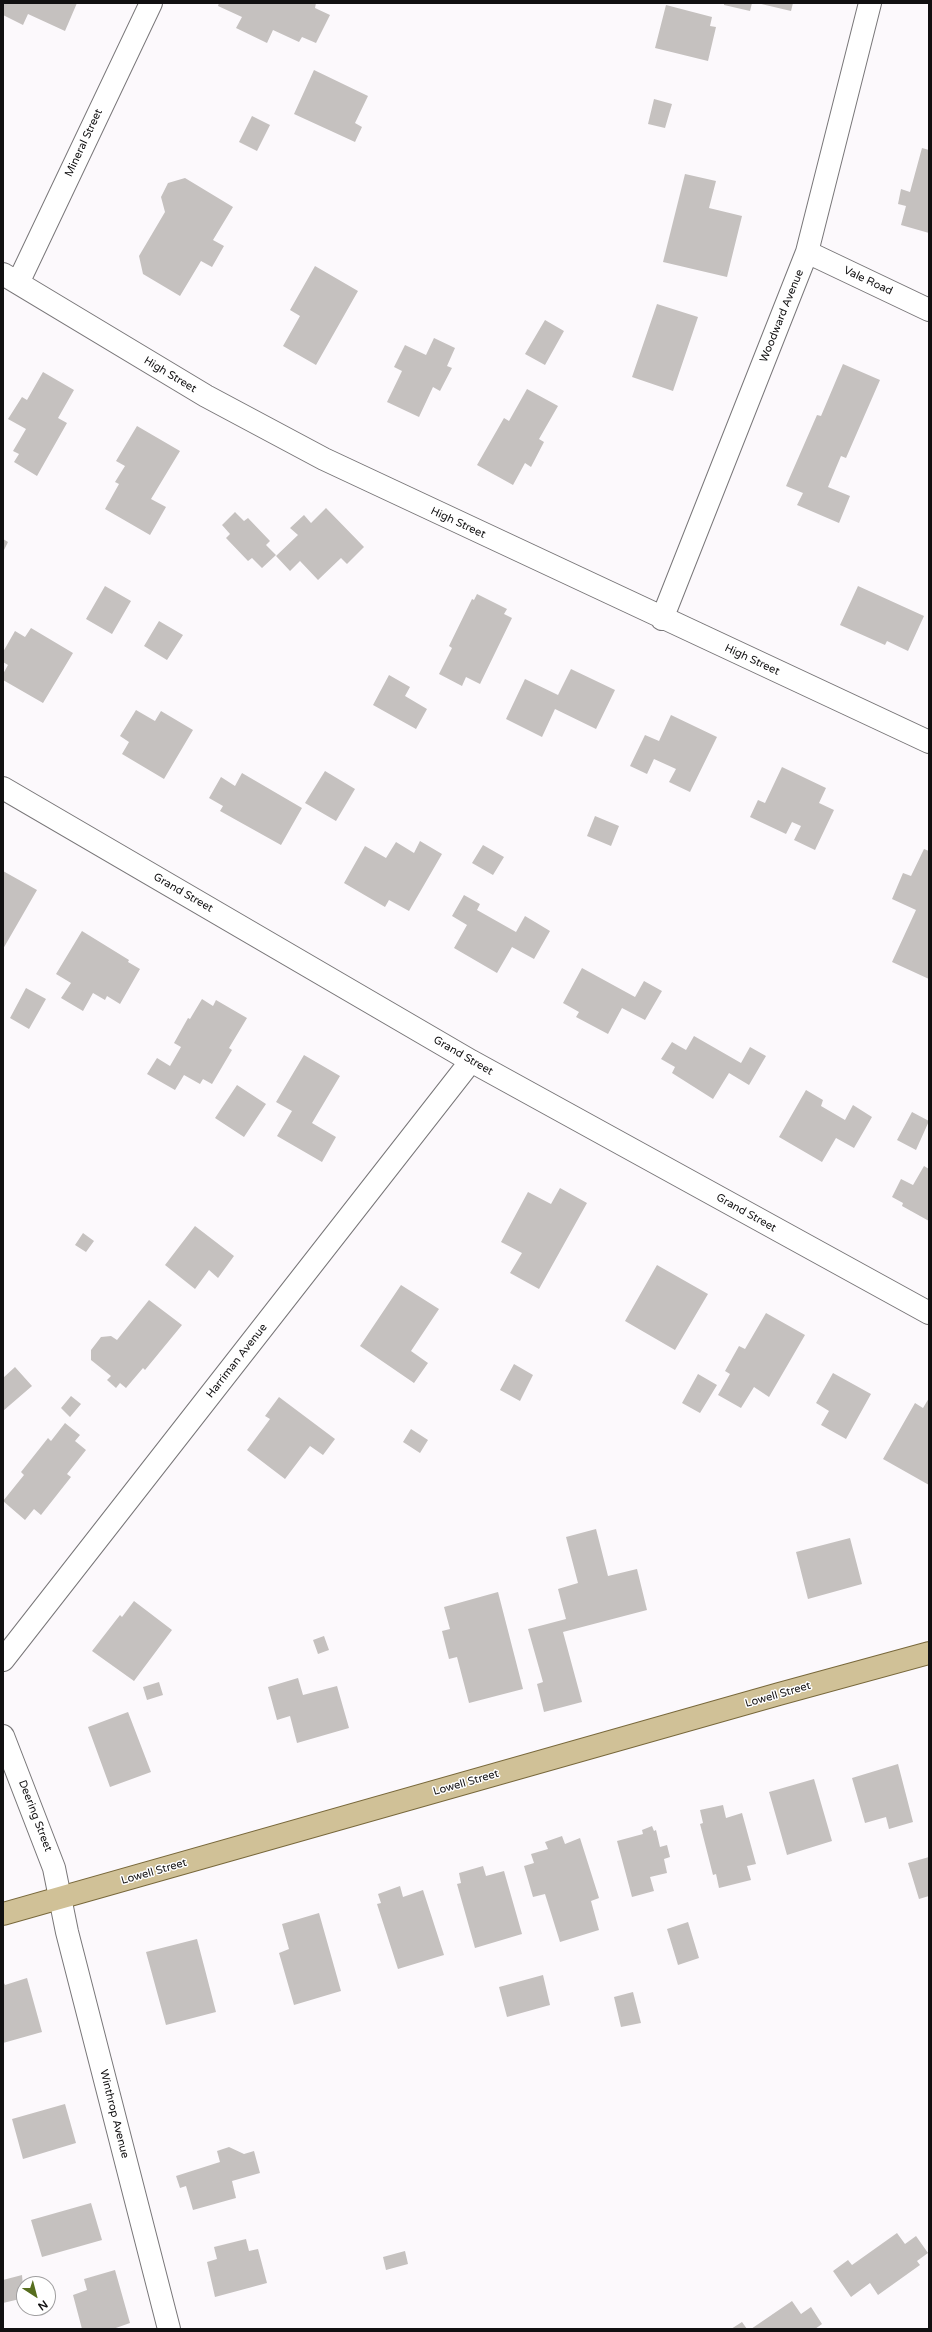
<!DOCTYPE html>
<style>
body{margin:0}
#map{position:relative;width:932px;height:2332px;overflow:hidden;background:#fcf9fc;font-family:"Varela Round",sans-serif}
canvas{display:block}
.frame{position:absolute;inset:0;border:4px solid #111011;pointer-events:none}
.north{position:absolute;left:16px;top:2276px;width:40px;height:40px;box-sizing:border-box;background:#fff;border:1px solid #a09fa0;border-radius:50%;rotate:144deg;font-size:11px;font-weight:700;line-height:16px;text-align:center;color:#111011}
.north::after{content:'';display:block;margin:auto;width:14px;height:18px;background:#576e1f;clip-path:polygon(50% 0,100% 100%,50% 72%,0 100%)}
</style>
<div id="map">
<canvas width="932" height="2332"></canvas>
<div class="frame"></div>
<div class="north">N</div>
</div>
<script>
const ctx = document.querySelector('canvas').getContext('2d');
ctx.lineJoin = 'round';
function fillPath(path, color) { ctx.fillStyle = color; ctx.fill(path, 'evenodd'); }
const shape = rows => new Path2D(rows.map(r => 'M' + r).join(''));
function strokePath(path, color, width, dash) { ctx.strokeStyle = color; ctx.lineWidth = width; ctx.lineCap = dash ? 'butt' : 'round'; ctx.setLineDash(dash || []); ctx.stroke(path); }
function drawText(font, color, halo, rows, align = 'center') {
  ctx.font = font + ' "Varela Round",sans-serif'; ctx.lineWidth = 3; ctx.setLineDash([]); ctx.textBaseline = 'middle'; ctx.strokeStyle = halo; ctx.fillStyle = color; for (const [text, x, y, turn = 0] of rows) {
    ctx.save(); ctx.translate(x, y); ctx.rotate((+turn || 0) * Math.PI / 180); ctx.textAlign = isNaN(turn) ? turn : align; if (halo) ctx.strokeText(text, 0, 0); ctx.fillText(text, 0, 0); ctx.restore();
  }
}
const building = shape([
 [3,3,77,3,65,31,28,14,23,25,3,15],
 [219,3,316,3,315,8,330,15,316,43,302,37,299,42,273,30,267,43,236,28,242,17,218,6],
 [724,3,752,3,750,11,724,5],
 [757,3,793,3,791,11],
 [666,5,712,17,710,26,716,27,708,61,655,48],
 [314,70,368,96,355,123,362,127,355,142,294,114],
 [654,99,672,104,665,128,648,124],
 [252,116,270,125,257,151,239,142],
 [922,148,929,150,929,233,901,225,906,206,898,204,901,189,910,192],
 [685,174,716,181,709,208,742,216,727,277,663,262],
 [185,178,233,207,213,240,224,246,212,267,201,261,180,296,143,274,139,256,165,212,161,197,168,183],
 [315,266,358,291,316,365,283,346,300,316,290,310],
 [657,304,698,317,673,391,632,377],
 [545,320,564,331,545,365,525,354],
 [434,338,455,348,447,366,452,368,440,391,433,387,419,417,387,402,402,371,394,367,405,345,426,355],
 [843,364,880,380,846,458,841,456,828,487,850,496,839,523,797,505,803,493,786,486,817,415,821,416],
 [43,372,74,390,58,418,67,423,37,476,14,462,19,454,13,451,26,429,8,419,22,397,27,400],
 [527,389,558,406,539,439,544,442,531,467,525,463,513,485,477,465,504,418,509,421],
 [137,426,180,451,151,499,166,507,150,535,105,509,119,484,115,482,125,466,116,461],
 [326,508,364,547,347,564,341,558,318,580,300,561,290,571,276,556,298,535,290,528,304,515,311,523],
 [235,512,244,521,248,518,270,541,266,545,276,555,262,568,252,558,248,561,226,538,230,534,222,525],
 [3,539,8,542,3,552],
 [105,586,131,601,112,634,86,619],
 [858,586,924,616,908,651,887,641,885,645,840,625],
 [477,594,507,609,504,614,512,618,480,684,466,677,462,686,439,674,452,648,449,646,472,599,474,600],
 [159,621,183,635,167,660,144,646],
 [31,628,73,653,43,703,3,680,3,674,8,665,3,662,3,652,15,631,25,637],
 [571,669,615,690,596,729,555,709,542,737,506,719,525,679,558,695],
 [389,675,410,687,405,696,427,709,416,729,373,705],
 [136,710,155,721,161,711,193,730,164,779,122,754,129,742,120,736],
 [671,715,717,737,690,792,669,782,676,769,654,759,647,774,630,766,645,735,659,741],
 [782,767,826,788,819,803,834,810,815,850,794,840,801,826,792,822,786,834,750,817,758,800,765,803],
 [325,771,355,789,336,821,305,803],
 [242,773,302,808,281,845,220,811,223,806,209,798,221,777,235,786],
 [595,816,619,826,611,846,587,836],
 [420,841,442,854,409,911,389,900,385,907,344,883,365,846,386,858,396,842,414,853],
 [483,845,504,857,493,875,472,863],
 [924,849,929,851,929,979,892,962,916,910,892,899,903,873,911,876],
 [3,871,37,890,3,949],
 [464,895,480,904,477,910,516,932,525,916,550,931,534,959,512,947,497,973,454,948,467,925,452,916],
 [82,931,129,960,128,962,140,969,120,1004,107,996,105,1000,93,993,83,1011,61,998,71,983,56,974],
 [582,968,635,997,644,981,662,991,645,1020,622,1008,608,1034,576,1017,579,1012,563,1003],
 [26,988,46,999,29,1029,10,1018],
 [202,999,213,1006,216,1000,247,1018,229,1048,232,1050,212,1084,203,1079,200,1084,184,1075,175,1090,147,1074,157,1058,170,1066,181,1047,174,1043,188,1018,190,1019],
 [694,1036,741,1063,750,1047,766,1056,749,1085,729,1073,713,1099,672,1073,675,1067,661,1059,672,1042,686,1050],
 [304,1055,340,1076,312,1123,336,1137,322,1162,277,1136,292,1111,276,1102],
 [237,1085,266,1104,244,1137,215,1118],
 [806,1090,823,1100,821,1106,845,1120,853,1105,872,1117,854,1148,836,1138,822,1162,779,1137],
 [912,1112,929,1121,916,1150,897,1140],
 [924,1166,929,1169,929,1221,902,1206,903,1203,892,1197,901,1179,913,1185],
 [560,1188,587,1203,539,1289,510,1273,522,1253,501,1242,528,1192,551,1204],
 [195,1226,234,1256,218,1278,209,1270,195,1289,165,1265],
 [83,1233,94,1241,86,1252,75,1245],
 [657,1265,708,1294,675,1350,625,1321],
 [401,1285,439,1309,411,1351,428,1363,414,1383,360,1346],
 [149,1300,182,1325,145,1370,143,1368,126,1388,120,1383,116,1388,107,1380,111,1376,91,1360,91,1350,101,1337,111,1336,117,1340],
 [766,1313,805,1335,769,1397,754,1387,741,1408,718,1395,730,1374,725,1371,739,1346,745,1349],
 [514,1364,533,1375,520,1401,500,1390],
 [15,1367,32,1386,3,1411,3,1378],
 [833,1373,871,1394,846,1439,821,1425,829,1411,816,1403],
 [698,1374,717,1385,700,1413,682,1403],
 [71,1396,81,1404,70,1417,61,1408],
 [279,1397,335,1439,323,1455,310,1446,285,1479,247,1450,270,1419,265,1416],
 [929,1398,929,1485,883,1459,915,1403,923,1408],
 [65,1423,80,1435,75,1441,86,1450,67,1474,71,1477,41,1515,34,1509,25,1520,3,1501,24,1475,21,1472,48,1438,51,1441],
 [411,1429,428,1440,420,1453,403,1442],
 [596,1529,608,1576,637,1569,647,1610,563,1632,582,1702,544,1712,537,1684,543,1682,528,1629,566,1619,558,1589,578,1583,566,1537],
 [850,1538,862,1584,808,1599,796,1552],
 [498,1592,523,1689,469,1703,457,1657,449,1659,442,1631,450,1629,444,1607],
 [134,1601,172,1630,134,1681,92,1651,120,1615,122,1617],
 [324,1636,329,1650,318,1654,313,1640],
 [298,1678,303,1695,337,1686,349,1728,297,1743,290,1716,277,1720,268,1687],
 [159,1682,163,1695,147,1700,143,1687],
 [128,1712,151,1772,110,1787,88,1727],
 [898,1764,913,1822,889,1829,886,1817,865,1823,852,1778],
 [814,1779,832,1841,787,1855,769,1792],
 [723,1805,726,1818,742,1813,756,1864,747,1866,751,1880,719,1888,716,1874,713,1875,700,1824,703,1823,700,1810],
 [652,1826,654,1831,656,1830,660,1847,667,1845,670,1857,664,1859,667,1873,650,1877,654,1891,632,1897,617,1841,643,1834,642,1830],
 [562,1836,565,1844,580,1838,599,1898,591,1901,599,1930,560,1942,545,1894,533,1897,524,1866,534,1863,531,1854,548,1849,545,1842],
 [929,1857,929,1896,919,1899,908,1863],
 [483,1866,486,1876,504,1871,522,1934,475,1948,457,1884,461,1883,459,1873],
 [400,1886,403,1897,423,1890,444,1955,398,1969,377,1904,381,1903,378,1894],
 [319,1913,341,1991,294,2005,279,1953,289,1949,282,1924],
 [688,1922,699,1958,678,1965,667,1929],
 [197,1939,216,2012,166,2025,146,1952],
 [543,1975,550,2005,507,2017,499,1987],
 [27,1978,42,2032,3,2043,3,1981,5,1985],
 [633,1992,641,2023,621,2027,614,1997],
 [65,2104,76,2143,23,2159,12,2119],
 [229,2147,244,2154,254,2151,260,2173,232,2181,236,2198,193,2210,186,2186,180,2188,176,2176,220,2162,217,2151],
 [91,2203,102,2240,42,2257,31,2220],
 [897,2233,905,2244,916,2236,928,2253,917,2261,920,2265,878,2295,870,2283,851,2297,833,2271,848,2260,852,2265],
 [246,2239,249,2251,258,2249,267,2283,215,2297,207,2262,217,2259,214,2247],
 [405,2251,408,2264,386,2270,383,2257],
 [115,2270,130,2323,113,2329,82,2329,73,2295,87,2290,84,2279],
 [22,2275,24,2298,3,2303,3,2280],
 [792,2301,801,2314,811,2307,822,2324,815,2329,751,2329],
 [742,2322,747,2329,731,2329]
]);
const minor = shape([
 [807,252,929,310],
 [3,274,206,396,324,459,929,742],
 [18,283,151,3],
 [662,619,807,252,870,3],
 [3,788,471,1061,929,1313],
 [3,1660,471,1061],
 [3,1736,54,1868,67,1932,169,2329]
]);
const major = shape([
 [3,1914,779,1694,929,1653]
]);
const streetNames = [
 ["Mineral Street",84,143,-65],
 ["Vale Road",868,281,25],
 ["Woodward Avenue",782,316,-68],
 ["High Street",170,375,31],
 ["High Street",458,523,25],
 ["High Street",752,660,25],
 ["Grand Street",183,893,30],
 ["Grand Street",463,1056,30],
 ["Grand Street",746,1213,29],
 ["Harriman Avenue",237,1361,-52],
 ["Lowell Street",778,1695,-16],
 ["Lowell Street",466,1783,-16],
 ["Deering Street",35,1816,69],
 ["Lowell Street",154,1872,-16],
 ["Winthrop Avenue",114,2114,76]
];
fillPath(building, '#c5c1bf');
strokePath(minor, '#797779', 24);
strokePath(major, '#78683b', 24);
strokePath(minor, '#fff', 22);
strokePath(major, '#d0c197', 22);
drawText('11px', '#111011', '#fff', streetNames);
</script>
